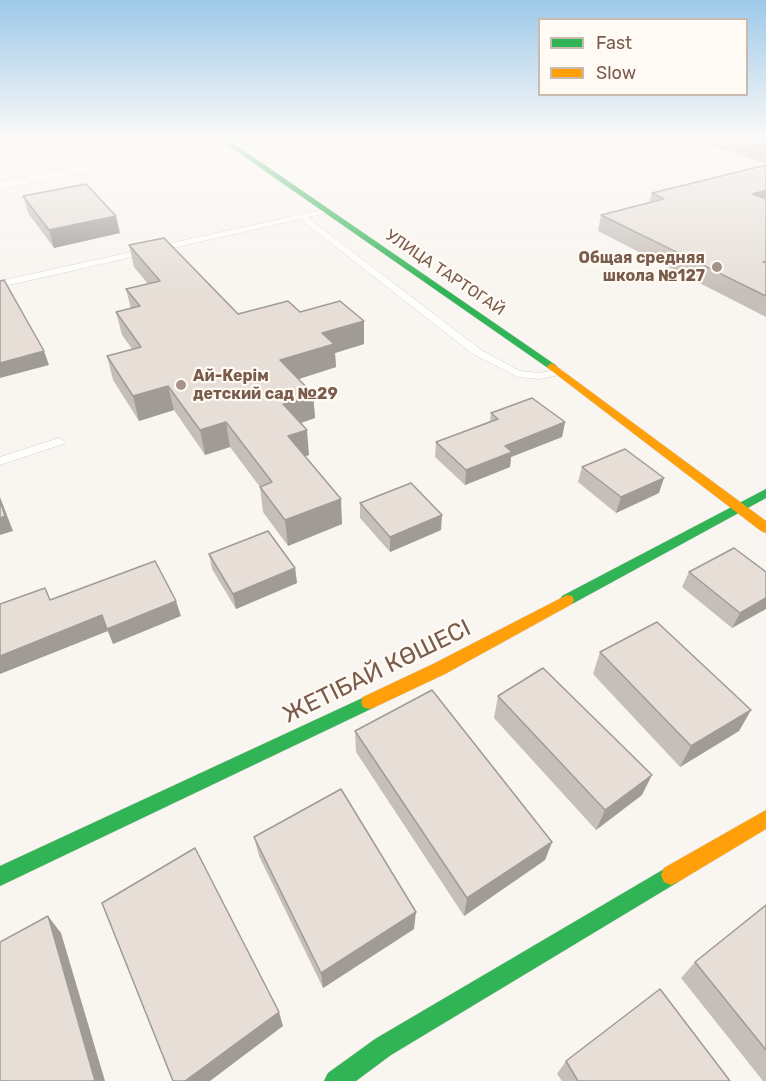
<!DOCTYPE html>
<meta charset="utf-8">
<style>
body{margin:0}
#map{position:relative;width:766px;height:1081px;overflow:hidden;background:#f9f5f0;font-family:Rubik,sans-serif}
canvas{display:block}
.legend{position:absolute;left:538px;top:18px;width:210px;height:78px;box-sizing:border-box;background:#fffaf3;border:2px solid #cabbb1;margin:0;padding:8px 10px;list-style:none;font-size:18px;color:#7a5c4d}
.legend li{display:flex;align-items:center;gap:12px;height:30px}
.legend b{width:30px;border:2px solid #cabbb1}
</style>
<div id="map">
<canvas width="766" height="1081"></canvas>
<ul class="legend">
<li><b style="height:8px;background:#30b455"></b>Fast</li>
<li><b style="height:8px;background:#ff9f0a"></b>Slow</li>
</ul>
</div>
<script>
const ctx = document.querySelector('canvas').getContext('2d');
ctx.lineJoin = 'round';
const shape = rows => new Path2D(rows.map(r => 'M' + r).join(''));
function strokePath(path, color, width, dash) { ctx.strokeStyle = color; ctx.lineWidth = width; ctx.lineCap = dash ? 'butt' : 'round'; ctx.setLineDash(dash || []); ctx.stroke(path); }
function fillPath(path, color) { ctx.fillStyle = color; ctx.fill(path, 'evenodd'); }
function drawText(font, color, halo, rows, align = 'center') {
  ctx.font = font + ' Rubik,sans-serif'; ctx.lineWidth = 4.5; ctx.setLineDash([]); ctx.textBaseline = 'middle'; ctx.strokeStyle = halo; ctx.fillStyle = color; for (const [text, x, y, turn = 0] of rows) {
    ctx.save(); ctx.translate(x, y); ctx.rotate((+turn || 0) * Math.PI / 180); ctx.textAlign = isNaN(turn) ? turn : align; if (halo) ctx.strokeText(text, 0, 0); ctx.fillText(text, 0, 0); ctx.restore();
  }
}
const lane = shape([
 [326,209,329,209,329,213,307,217,481,350,520,371,539,373,561,369,566,372,565,374,539,379,518,377,473,354,300,219,0,287,0,281,326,209],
 [59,438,65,442,63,444,0,465,0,457,59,438]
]);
const street = shape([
 [231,139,260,139,0,189,0,181,231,139],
 [664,139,683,139,766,170,766,179,664,139]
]);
const fast = shape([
 [219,139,227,139,557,366,552,369,548,368,219,139],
 [766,489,766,498,572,604,562,604,560,600,562,596,766,489],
 [369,695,375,697,377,702,375,707,0,886,0,866,369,695],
 [671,865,678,868,681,875,678,882,391,1055,356,1081,324,1081,328,1073,375,1039,671,865]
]);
const slow = shape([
 [552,363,766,521,766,533,761,531,548,368,547,366,552,363],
 [567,595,572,596,574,600,572,604,445,674,375,707,369,709,363,707,361,702,363,697,433,664,567,595],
 [766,810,766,829,678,882,671,885,664,882,661,875,664,868,766,810]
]);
const wall = shape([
 [697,139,766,139,766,164,696,140],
 [766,165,766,317,598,231,601,215,649,202,652,193],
 [23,196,120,233,54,248,28,213],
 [129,245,238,314,300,312,364,321,364,344,335,353,336,367,299,379,313,394,315,418,301,423,309,455,305,456,342,524,288,546,263,512,260,487,230,447,205,455,174,410,139,421,113,380,107,356,132,349,122,335,116,312,131,309,126,289,148,284,134,267],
 [491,413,565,422,562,437,511,457,510,467,465,485,435,457,436,442,490,421],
 [582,467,659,493,616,513,578,482],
 [360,503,441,530,390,552,360,518],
 [209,554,295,568,297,583,236,609,212,569],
 [689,572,766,572,732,628,682,587],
 [600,652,751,710,739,731,680,767,593,674],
 [498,696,642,795,596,830,494,718],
 [355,731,552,842,545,860,464,916,356,752],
 [254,837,414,929,323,988,259,856],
 [766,905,766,1081,763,1081,681,978,695,962],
 [566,1061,730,1081,562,1081,557,1074]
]);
const shadedWall = shape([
 [766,190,766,205,753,194],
 [116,216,120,233,54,248,49,230],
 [364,321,364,344,335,353,336,367,283,384,280,360,322,333],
 [44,351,49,365,0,378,0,363],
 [168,386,174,410,139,421,133,396],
 [313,394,315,418,286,428,283,404],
 [226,422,230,447,205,455,200,430],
 [565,422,562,437,511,457,510,467,465,485,466,470,505,446],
 [307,430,309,455,290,461,288,436],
 [664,478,659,493,616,513,621,497],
 [0,497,13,531,0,535],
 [341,499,342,524,288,546,285,520],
 [442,515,441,530,390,552,390,537],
 [295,568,297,583,236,609,233,594],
 [766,598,766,609,732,628,740,613],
 [176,601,181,616,113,644,107,629],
 [102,615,108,631,0,674,0,656],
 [751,710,739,731,680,767,691,746],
 [652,775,642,795,596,830,605,810],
 [552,842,545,860,464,916,467,898],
 [416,912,414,929,323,988,321,973],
 [48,916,61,933,105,1081,95,1081],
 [279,1012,283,1026,210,1081,185,1081]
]);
const building = shape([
 [741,139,766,139,766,148,741,139],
 [766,165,766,190,753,194,766,199,766,261,763,262,766,263,766,296,601,215,664,199,652,193,766,165],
 [86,184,116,216,49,230,23,196,86,184],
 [164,238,238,314,288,301,300,312,340,301,364,321,322,333,334,344,280,360,313,394,283,404,307,430,288,436,341,499,285,520,260,487,272,482,226,422,200,430,168,386,133,396,107,356,141,347,116,312,140,306,126,289,160,281,129,245,164,238],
 [4,280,44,351,0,363,0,281,4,280],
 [532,398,565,422,505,446,512,452,466,470,436,442,498,419,491,413,532,398],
 [625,449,664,478,621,497,582,467,625,449],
 [411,483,442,515,390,537,360,503,411,483],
 [0,501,5,516,0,518,0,501],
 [268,531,295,568,233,594,209,554,268,531],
 [734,548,766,572,766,598,740,613,689,572,734,548],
 [155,561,176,601,107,629,102,615,0,656,0,604,45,588,50,600,155,561],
 [657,622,751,710,691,746,600,652,657,622],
 [543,668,652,775,605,810,498,696,543,668],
 [432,690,552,842,467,898,355,731,432,690],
 [341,789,416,912,321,973,254,837,341,789],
 [195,848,279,1012,185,1081,173,1081,102,903,195,848],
 [766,905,766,1050,695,962,766,905],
 [48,916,95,1081,0,1081,0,942,48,916],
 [660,989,730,1081,578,1081,566,1061,660,989]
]);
const markers = [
 [717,267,6,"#a69286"],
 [181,385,6,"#a69286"]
];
const farPoinames = [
 ["Общая средняя",705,258],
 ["школа №127",705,276],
 ["Ай-Керім",193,376,"left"],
 ["детский сад №29",193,394,"left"]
];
const farStreetnames = [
 ["УЛИЦА ТАРТОГАЙ",445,273,34]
];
const nearStreetnames = [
 ["ЖЕТІБАЙ КӨШЕСІ",377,672,-26]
];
strokePath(lane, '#d7d1cb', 1);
strokePath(street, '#d7d1cb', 1);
strokePath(fast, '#d9d2cb', 1);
strokePath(slow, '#d9d2cb', 1);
fillPath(lane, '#fefefd');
fillPath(street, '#fefefd');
fillPath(fast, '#30b455');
fillPath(slow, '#ff9f0a');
fillPath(wall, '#c6bfb9');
fillPath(shadedWall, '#a19b96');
fillPath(building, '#e6ded7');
strokePath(building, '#a19b96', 1.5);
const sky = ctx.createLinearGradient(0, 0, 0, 291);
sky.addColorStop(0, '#9ec9e9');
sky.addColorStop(0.48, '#fcfaf8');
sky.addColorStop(1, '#fcfaf800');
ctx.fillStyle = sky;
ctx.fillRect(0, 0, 766, 291);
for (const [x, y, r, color] of markers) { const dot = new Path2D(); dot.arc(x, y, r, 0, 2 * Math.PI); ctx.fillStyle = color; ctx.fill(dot); strokePath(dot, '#fffaf3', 2); }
drawText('bold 16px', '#7a5c4d', '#fffaf3', farPoinames, 'right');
drawText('16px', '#7a5c4d', '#fffaf3', farStreetnames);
drawText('24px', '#7a5c4d', '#fffaf3', nearStreetnames);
</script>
